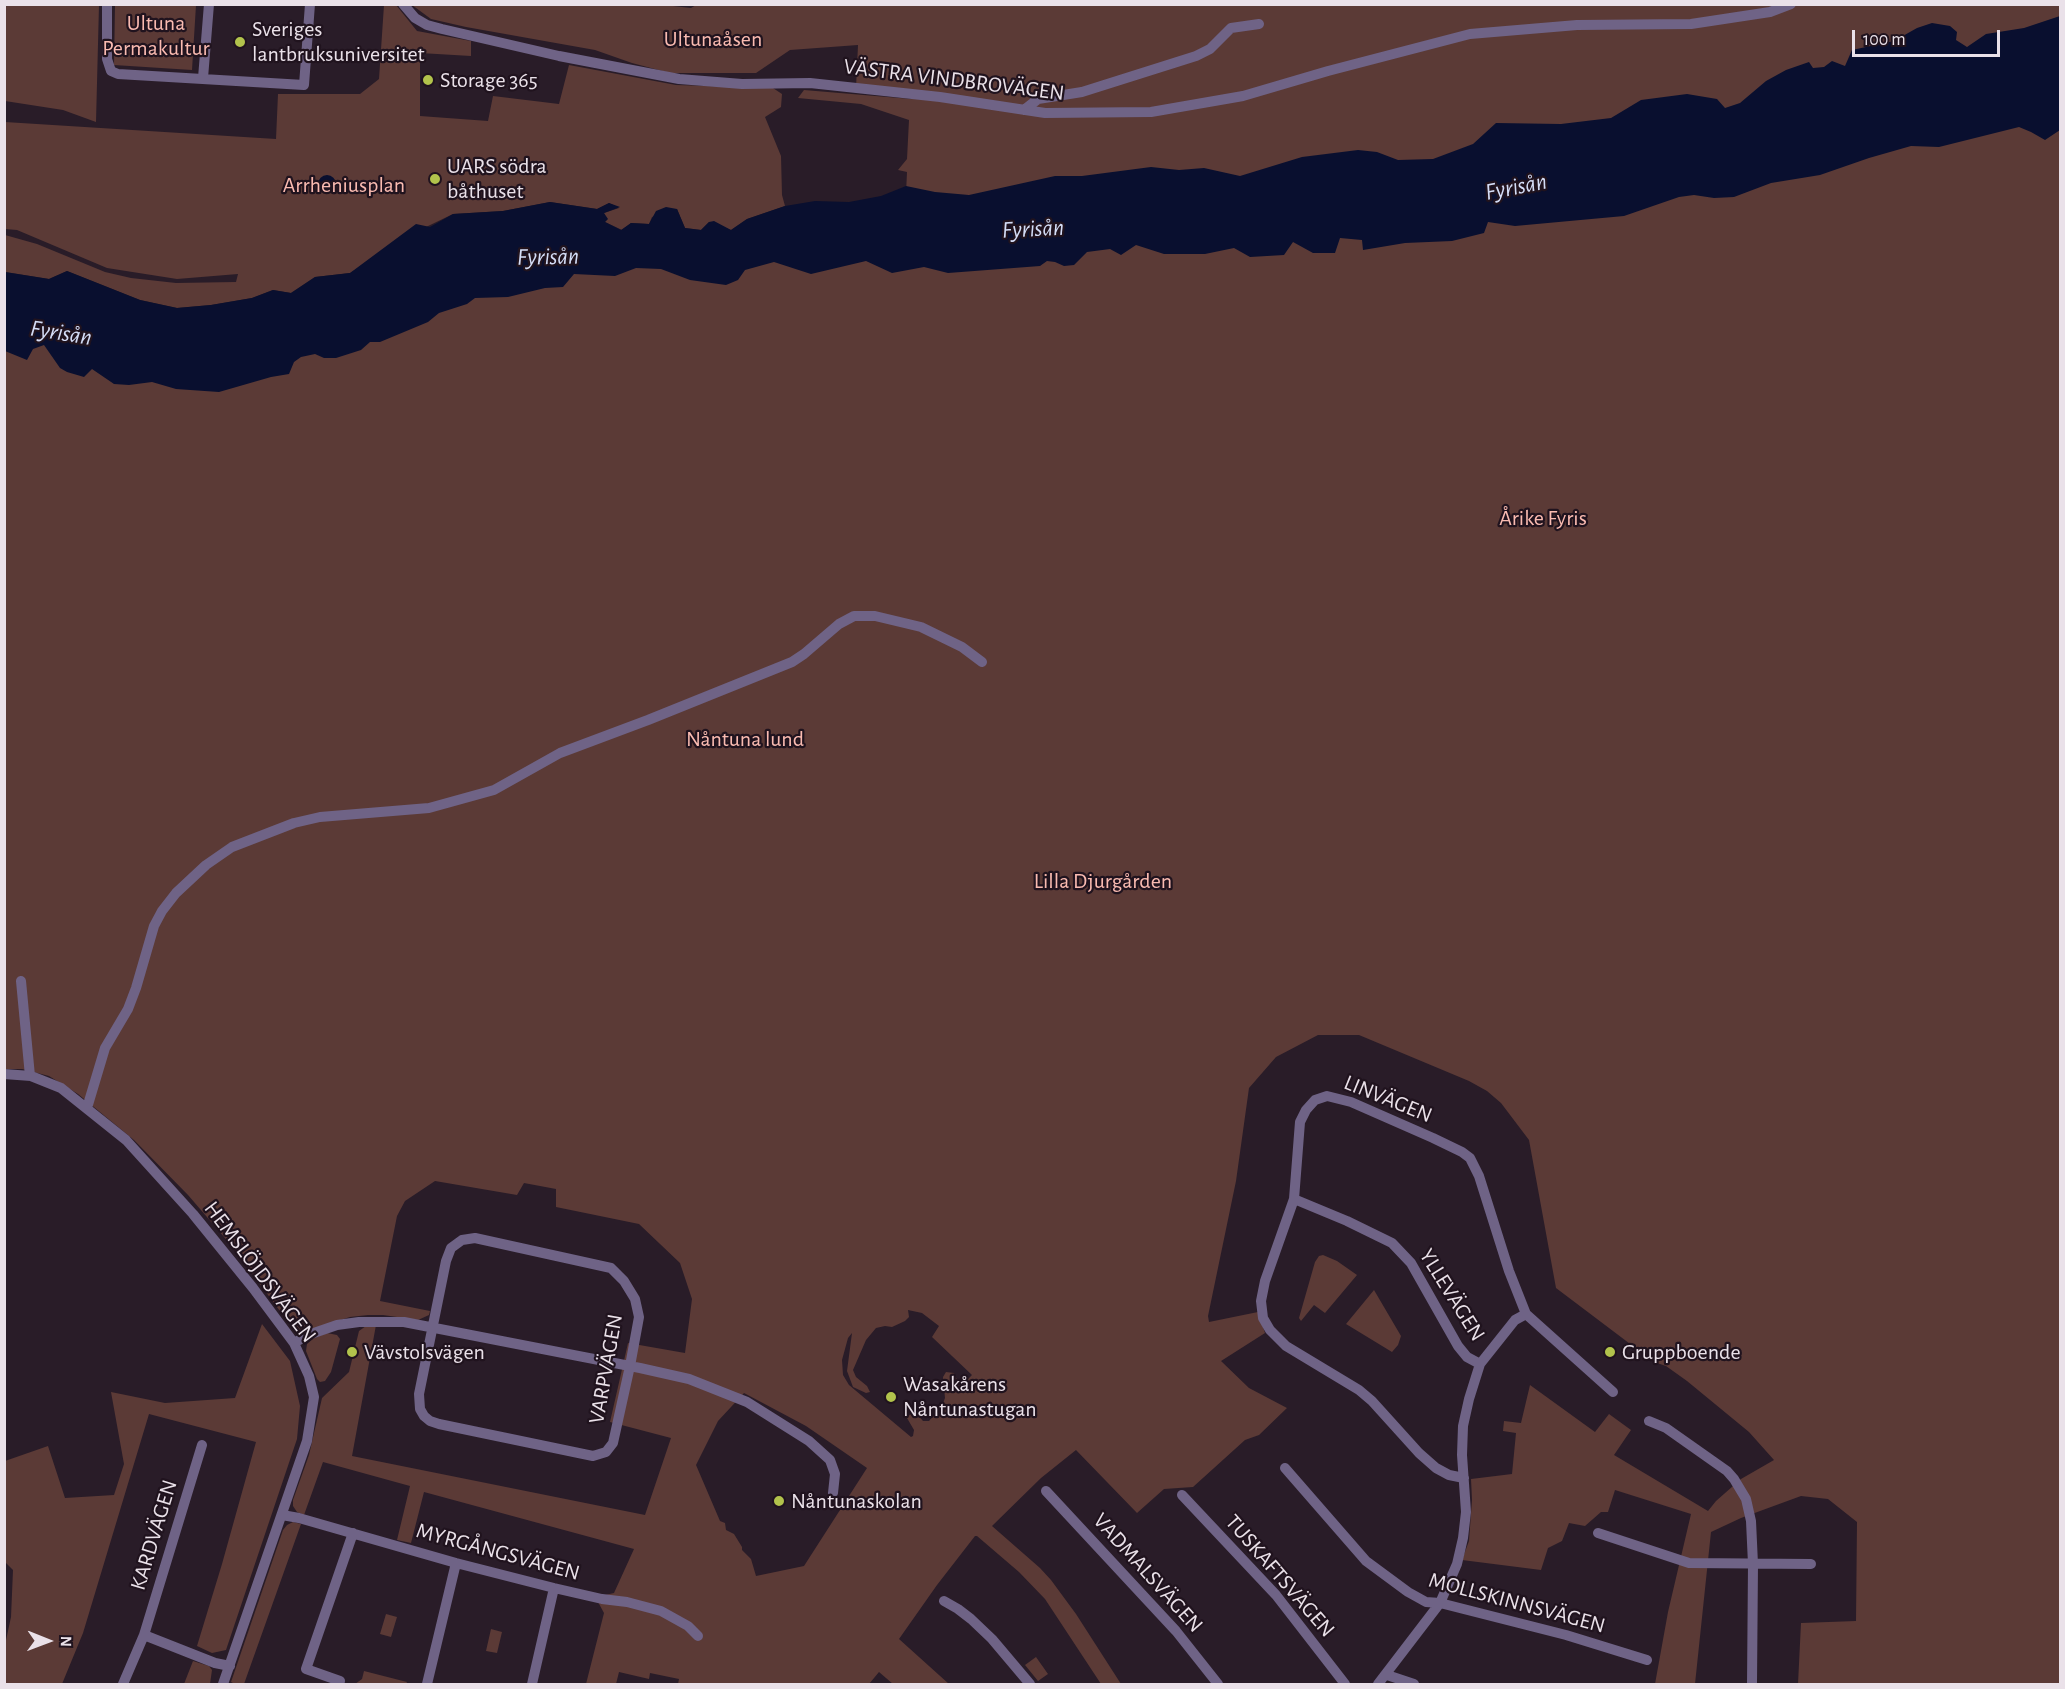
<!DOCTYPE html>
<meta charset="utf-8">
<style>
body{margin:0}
#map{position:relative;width:2065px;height:1689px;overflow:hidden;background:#291c28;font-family:"Alegreya Sans",sans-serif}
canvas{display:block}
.frame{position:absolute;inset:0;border:6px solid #eae1e9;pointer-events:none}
.north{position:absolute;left:18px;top:1611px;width:60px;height:60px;-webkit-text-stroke:4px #20131e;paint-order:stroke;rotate:91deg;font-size:16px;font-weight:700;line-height:24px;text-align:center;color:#eae1e9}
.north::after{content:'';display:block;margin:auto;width:21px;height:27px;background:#eae1e9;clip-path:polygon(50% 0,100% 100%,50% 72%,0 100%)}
.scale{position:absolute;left:1852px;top:30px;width:148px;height:27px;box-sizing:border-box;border:3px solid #eae1e9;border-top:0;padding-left:8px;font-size:18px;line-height:21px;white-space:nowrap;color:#eae1e9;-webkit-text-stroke:4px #20131e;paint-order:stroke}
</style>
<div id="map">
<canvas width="2065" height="1689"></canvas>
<div class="frame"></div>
<div class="north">N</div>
<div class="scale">100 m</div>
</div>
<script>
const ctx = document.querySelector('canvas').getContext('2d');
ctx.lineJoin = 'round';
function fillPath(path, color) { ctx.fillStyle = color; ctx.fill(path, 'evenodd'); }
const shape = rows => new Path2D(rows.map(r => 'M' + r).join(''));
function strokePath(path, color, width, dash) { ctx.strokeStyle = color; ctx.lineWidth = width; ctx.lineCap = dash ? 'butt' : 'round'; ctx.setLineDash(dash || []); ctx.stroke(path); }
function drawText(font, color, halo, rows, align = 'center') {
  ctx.font = font + ' "Alegreya Sans",sans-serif'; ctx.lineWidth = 4.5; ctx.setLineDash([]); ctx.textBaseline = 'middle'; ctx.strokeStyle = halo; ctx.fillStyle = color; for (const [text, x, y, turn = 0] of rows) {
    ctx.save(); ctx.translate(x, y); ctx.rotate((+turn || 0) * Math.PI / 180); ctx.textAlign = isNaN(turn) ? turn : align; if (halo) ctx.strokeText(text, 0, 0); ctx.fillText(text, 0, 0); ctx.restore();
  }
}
const green = shape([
 [655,4,691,8,698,4,2060,5,2060,1684,1798,1684,1801,1623,1856,1621,1857,1522,1828,1499,1801,1496,1741,1518,1711,1532,1695,1684,1655,1684,1668,1612,1691,1514,1615,1490,1608,1512,1601,1512,1585,1526,1569,1523,1562,1541,1548,1548,1541,1570,1462,1560,1469,1541,1472,1500,1471,1479,1512,1474,1516,1433,1503,1431,1504,1421,1521,1423,1530,1385,1595,1432,1609,1414,1631,1430,1614,1455,1708,1511,1716,1501,1741,1479,1774,1460,1749,1432,1687,1381,1666,1366,1654,1362,1556,1288,1529,1140,1501,1103,1487,1091,1469,1081,1359,1035,1318,1035,1276,1057,1249,1088,1236,1181,1208,1316,1209,1322,1258,1312,1265,1333,1221,1361,1249,1388,1287,1408,1259,1435,1245,1440,1193,1487,1164,1489,1137,1513,1076,1450,1041,1478,992,1526,1040,1568,1051,1580,1076,1614,1121,1684,1101,1684,1045,1599,1019,1572,977,1536,975,1536,937,1585,899,1639,949,1684,893,1684,879,1672,869,1684,678,1684,679,1679,650,1673,649,1679,619,1672,616,1684,586,1684,604,1613,598,1602,605,1595,614,1593,634,1549,424,1492,411,1543,397,1540,410,1486,323,1462,304,1515,297,1512,293,1506,293,1500,309,1455,322,1398,349,1372,359,1331,366,1326,376,1325,352,1456,645,1515,671,1438,610,1422,628,1343,685,1353,692,1299,680,1263,639,1224,556,1207,556,1189,524,1183,517,1195,435,1181,405,1201,397,1216,380,1301,430,1311,429,1315,418,1320,383,1315,368,1315,350,1317,309,1330,300,1331,294,1330,231,1245,188,1195,134,1140,78,1094,49,1076,22,1069,5,1069,5,321,214,352,503,257,904,237,907,172,898,170,907,159,909,120,861,104,798,98,804,90,911,99,912,95,856,88,858,45,790,50,756,73,670,73,632,63,595,50,466,27,431,19,412,5],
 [908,1310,922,1313,939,1326,932,1337,972,1375,966,1381,957,1380,954,1373,946,1372,943,1377,945,1398,942,1406,929,1421,923,1421,914,1410,907,1418,914,1430,913,1436,911,1437,849,1385,843,1375,842,1360,848,1338,852,1333,847,1371,853,1387,866,1393,870,1392,867,1386,856,1377,853,1370,866,1340,876,1328,885,1326,892,1327,905,1321,909,1317],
 [744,1393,806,1426,867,1468,804,1566,756,1576,751,1559,742,1550,742,1547,734,1534,726,1530,725,1523,720,1521,696,1465,718,1421],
 [4,5,99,5,96,122,63,110,5,101],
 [115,5,196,5,192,70,114,65],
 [384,5,396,5,417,31,471,41,471,56,420,53,420,116,488,121,493,96,559,104,569,65,676,85,773,88,782,94,781,107,765,117,781,156,782,195,785,206,747,219,731,230,709,222,701,230,685,228,677,209,652,217,649,224,631,223,622,230,605,222,604,213,619,208,609,203,597,209,550,202,503,211,453,214,426,227,350,273,315,277,291,293,273,290,252,298,211,305,177,308,140,300,67,271,49,279,5,272,5,235,37,244,105,272,131,278,176,283,236,282,238,274,177,279,107,268,17,230,5,229,5,122,276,139,278,94,360,94,379,79],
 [1323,1255,1337,1261,1357,1275,1325,1313,1314,1305,1301,1321,1299,1318,1315,1262,1319,1256],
 [1374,1290,1401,1336,1398,1345,1392,1352,1346,1324],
 [262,1324,290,1361,300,1406,297,1439,226,1650,212,1653,197,1646,222,1564,256,1442,149,1414,83,1633,62,1684,5,1684,5,1645,11,1617,13,1570,5,1562,5,1461,48,1446,65,1498,114,1495,124,1464,111,1392,165,1403,235,1398],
 [327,1333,337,1335,340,1339,331,1372,325,1381,320,1382,317,1379,306,1351,307,1344,314,1338],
 [293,1522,301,1524,244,1684,235,1684,231,1682,283,1530,287,1525],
 [386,1614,397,1617,391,1637,380,1634],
 [491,1629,502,1632,497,1653,486,1651],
 [1036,1657,1048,1674,1038,1681,1025,1665],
 [193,1661,209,1666,212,1670,210,1684,184,1684],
 [364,1671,407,1682,406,1684,355,1684,362,1679]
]);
const water = shape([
 [2060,16,2060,130,2045,140,2031,132,2019,127,1939,147,1911,146,1869,158,1820,175,1771,183,1734,197,1714,198,1694,195,1679,197,1624,216,1515,226,1488,222,1484,233,1452,241,1405,243,1363,250,1362,240,1340,238,1335,253,1313,253,1293,242,1284,255,1250,257,1234,248,1205,254,1164,254,1136,245,1121,255,1110,249,1087,252,1074,265,1064,266,1055,262,1047,261,1040,266,948,273,924,267,892,273,866,261,811,274,774,262,745,270,738,280,726,285,690,280,661,269,636,268,615,276,574,274,563,287,545,288,508,297,475,298,467,304,439,313,428,322,380,342,370,342,361,350,336,358,324,358,315,354,301,357,294,362,289,374,271,377,219,392,176,389,152,382,129,385,114,384,92,369,84,377,67,372,60,368,44,345,33,349,27,360,5,351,5,272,49,279,67,271,140,300,177,308,211,305,252,298,273,290,291,293,315,277,350,273,416,224,430,227,453,214,503,211,550,202,597,209,609,203,620,207,604,213,608,219,605,222,621,230,631,223,649,224,656,211,666,207,677,209,685,228,701,230,709,222,714,221,731,230,747,219,785,206,815,201,849,202,881,196,906,186,935,192,969,195,1055,176,1082,176,1151,167,1179,170,1204,168,1240,176,1302,157,1358,150,1377,152,1398,160,1433,159,1473,144,1496,123,1561,124,1611,118,1641,100,1687,94,1717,99,1725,108,1740,103,1766,81,1786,70,1809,62,1813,68,1824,67,1832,61,1845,66,1852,50,1894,41,1917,28,1932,23,1950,26,1957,32,1956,40,1967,47,1986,34,2024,28],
 '318 184a9 9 0 1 1 18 0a9 9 0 1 1-18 0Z'
]);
const minor = shape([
 [107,4,107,59,111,71,118,74,304,85,310,4],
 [403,4,415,18,427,25,442,29,559,56,679,79,742,84,810,83,940,97,1045,113,1151,112,1243,96,1328,71,1470,34,1577,25,1691,24,1770,12,1791,4],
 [203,78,209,4],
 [1024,110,1038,99,1082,92,1196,56,1210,49,1231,28,1259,24],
 [21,981,30,1076],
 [4,1074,31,1076,61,1088,126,1140,193,1214,253,1288,294,1343,309,1376,314,1397,307,1441,223,1684],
 [87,1108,105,1048,128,1009,136,988,154,926,162,911,176,893,206,865,232,847,294,823,320,817,429,808,494,790,560,753,648,720,792,662,804,654,839,624,854,616,875,616,921,627,962,647,982,662],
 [1294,1199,1347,1221,1392,1243,1411,1263,1458,1346,1467,1357,1480,1364],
 [475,1238,611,1268,624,1281,635,1299,639,1317,630,1366,613,1443,606,1452,593,1456,439,1424,430,1421,424,1416,420,1409,419,1394,446,1261,451,1248,462,1240,475,1238],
 [294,1343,308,1335,337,1325,359,1322,404,1322,640,1368,689,1379,747,1402,809,1441,830,1460,835,1474,833,1493],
 [1649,1421,1666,1428,1727,1471,1734,1479,1746,1499,1751,1521,1753,1564,1752,1684],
 [1285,1468,1366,1561,1408,1592,1426,1602,1440,1603,1566,1635,1647,1660],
 [1464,1478,1449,1475,1436,1468,1419,1453,1372,1401,1359,1390,1286,1346,1270,1330,1263,1318,1261,1301,1265,1281,1294,1199,1300,1122,1306,1110,1315,1100,1327,1096,1351,1102,1433,1138,1462,1152,1470,1158,1479,1176,1509,1271,1526,1314,1613,1392],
 [1046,1491,1176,1631,1218,1684],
 [1182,1495,1276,1595,1345,1684],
 [282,1515,299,1518,456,1563,554,1588,602,1599,627,1602,661,1611,688,1626,698,1636],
 [1598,1533,1689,1563,1811,1564],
 [944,1601,958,1609,971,1619,992,1639,1030,1684],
 [144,1635,215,1663,230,1666],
 [1387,1675,1414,1684],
 [340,1681,306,1669,353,1533],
 [123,1684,144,1635,202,1445],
 [427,1684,456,1563],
 [532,1684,554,1588],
 [1378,1684,1440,1603,1457,1564,1463,1538,1466,1512,1462,1455,1463,1426,1469,1399,1480,1364,1515,1320,1526,1314]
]);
const markers = [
 [240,42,6,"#b2c34c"],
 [428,80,6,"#b2c34c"],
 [435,179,6,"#b2c34c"],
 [352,1352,6,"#b2c34c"],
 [1610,1352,6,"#b2c34c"],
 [891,1397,6,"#b2c34c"],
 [779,1501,6,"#b2c34c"]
];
const parkNames = [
 ["Ultuna",156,23],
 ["Permakultur",156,48],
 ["Ultunaåsen",713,39],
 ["Arrheniusplan",344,185],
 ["Årike Fyris",1543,518],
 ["Nåntuna lund",745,739],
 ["Lilla Djurgården",1103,881]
];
const poiNames = [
 ["Sveriges",252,29],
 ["lantbruksuniversitet",252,54],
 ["Storage 365",440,80],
 ["UARS södra",447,166],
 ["båthuset",447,191],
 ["Vävstolsvägen",364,1352],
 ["Gruppboende",1622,1352],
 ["Wasakårens",903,1384],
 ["Nåntunastugan",903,1409],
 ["Nåntunaskolan",791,1501]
];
const streetNames = [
 ["VÄSTRA VINDBROVÄGEN",954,80,7],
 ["LINVÄGEN",1388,1099,22],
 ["HEMSLÖJDSVÄGEN",260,1272,53],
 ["YLLEVÄGEN",1452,1295,58],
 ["VARPVÄGEN",606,1369,-80],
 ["KARDVÄGEN",154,1535,-73],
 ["MYRGÅNGSVÄGEN",498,1552,15],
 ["VADMALSVÄGEN",1148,1573,48],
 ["TUSKAFTSVÄGEN",1280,1576,49],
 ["MOLLSKINNSVÄGEN",1517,1603,15]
];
const waterNames = [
 ["Fyrisån",1516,187,-11],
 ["Fyrisån",1033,229,-3],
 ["Fyrisån",548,257,-1],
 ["Fyrisån",61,333,9]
];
fillPath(green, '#5b3a36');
fillPath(water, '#090f2f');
strokePath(minor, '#6f6386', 10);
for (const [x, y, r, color] of markers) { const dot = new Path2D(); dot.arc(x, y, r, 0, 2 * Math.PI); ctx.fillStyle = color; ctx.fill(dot); strokePath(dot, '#20131e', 2); }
drawText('22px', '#fabbb1', '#20131e', parkNames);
drawText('22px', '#eae1e9', '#20131e', poiNames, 'left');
drawText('22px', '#eae1e9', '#20131e', streetNames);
drawText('italic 24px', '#d4ddf7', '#20131e', waterNames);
</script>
